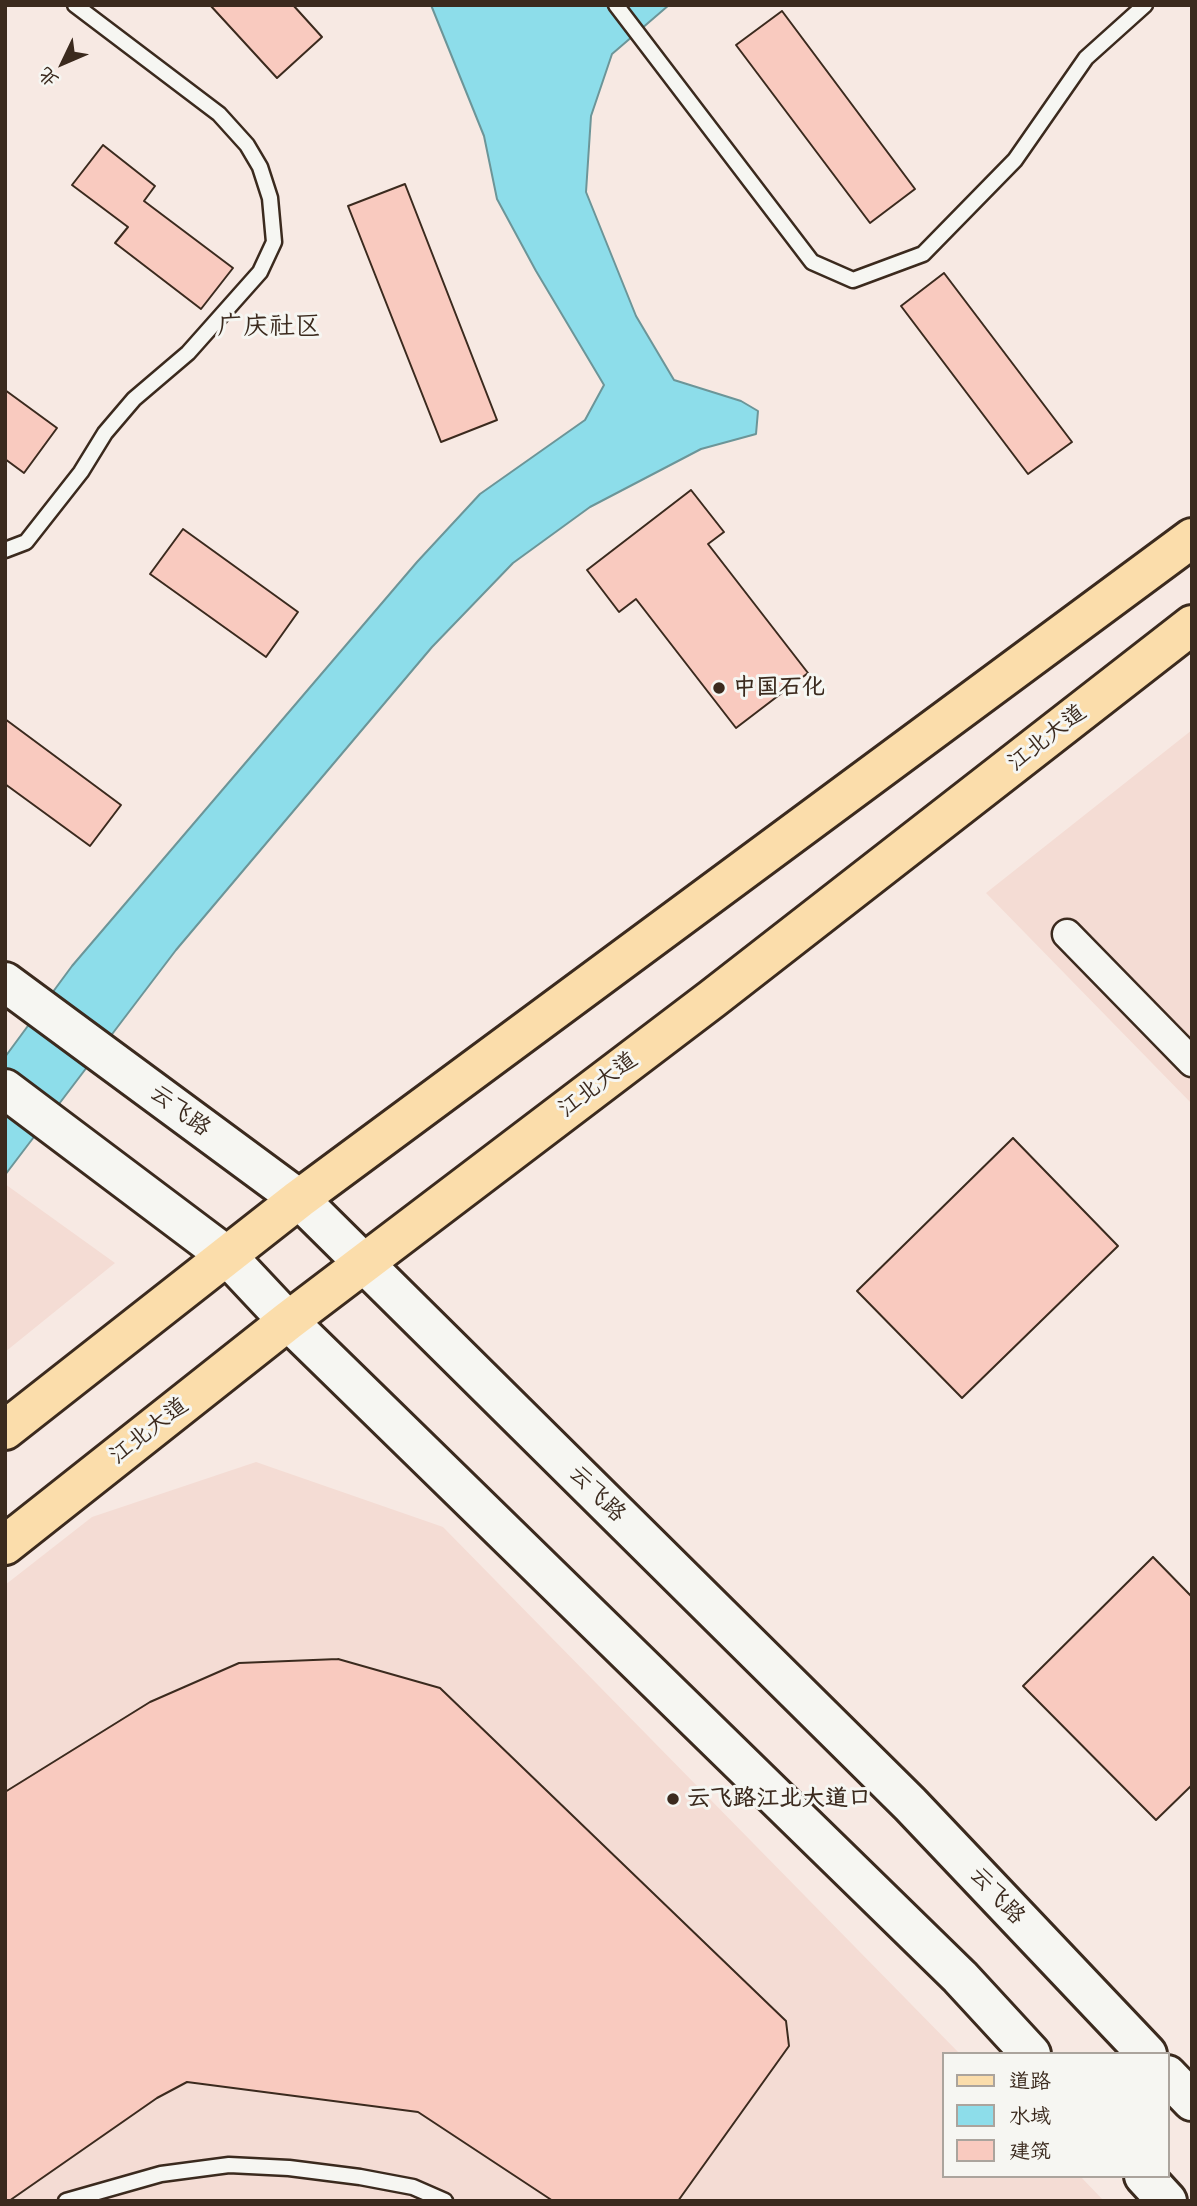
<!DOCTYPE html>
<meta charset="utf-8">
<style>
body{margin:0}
#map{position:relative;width:1197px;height:2206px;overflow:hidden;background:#f7e9e3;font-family:"Patrick Hand","LXGW WenKai TC",sans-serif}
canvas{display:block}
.frame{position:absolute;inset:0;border:7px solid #3b2a1e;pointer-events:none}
.legend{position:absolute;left:942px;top:2052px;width:228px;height:126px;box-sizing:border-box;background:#f6f6f2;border:2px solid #aba49d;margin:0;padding:9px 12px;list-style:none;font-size:21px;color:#3b2a1e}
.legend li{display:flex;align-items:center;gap:14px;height:35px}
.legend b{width:35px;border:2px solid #aba49d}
.north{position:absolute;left:28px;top:28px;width:70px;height:70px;-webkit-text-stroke:5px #f6f6f2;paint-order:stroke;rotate:226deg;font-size:19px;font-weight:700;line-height:28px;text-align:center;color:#3b2a1e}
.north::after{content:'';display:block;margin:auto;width:24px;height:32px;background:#3b2a1e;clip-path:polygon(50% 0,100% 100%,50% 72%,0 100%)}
</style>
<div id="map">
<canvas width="1197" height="2206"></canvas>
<div class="frame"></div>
<ul class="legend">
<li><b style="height:9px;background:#fbddab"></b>道路</li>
<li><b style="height:19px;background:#8dddea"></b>水域</li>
<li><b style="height:19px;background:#f9cabf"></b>建筑</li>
</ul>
<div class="north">北</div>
</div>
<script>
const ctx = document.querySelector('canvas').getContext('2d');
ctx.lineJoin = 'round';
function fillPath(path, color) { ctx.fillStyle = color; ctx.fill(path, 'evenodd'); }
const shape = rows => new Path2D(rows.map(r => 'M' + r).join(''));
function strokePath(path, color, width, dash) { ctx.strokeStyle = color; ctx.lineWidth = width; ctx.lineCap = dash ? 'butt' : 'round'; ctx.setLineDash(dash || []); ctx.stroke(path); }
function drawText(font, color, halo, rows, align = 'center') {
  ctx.font = font + ' "Patrick Hand","LXGW WenKai TC",sans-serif'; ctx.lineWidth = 6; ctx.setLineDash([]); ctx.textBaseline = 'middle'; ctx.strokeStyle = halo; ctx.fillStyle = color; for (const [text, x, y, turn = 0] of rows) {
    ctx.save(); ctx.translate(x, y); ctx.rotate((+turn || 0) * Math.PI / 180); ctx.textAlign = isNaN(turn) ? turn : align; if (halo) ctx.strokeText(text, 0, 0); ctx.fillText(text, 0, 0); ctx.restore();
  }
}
const built = shape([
 [1192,730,1192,1104,986,893],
 [5,1184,115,1263,5,1352],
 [256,1462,443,1527,960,2054,943,2054,943,2176,1080,2176,1104,2201,309,2199,5,2201,5,1585,92,1517]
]);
const water = shape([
 [431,5,669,5,612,54,591,116,586,192,636,316,674,380,741,401,758,411,756,434,701,449,590,507,513,563,432,647,176,950,5,1175,5,1057,72,966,417,562,480,494,585,420,604,385,536,271,497,199,484,136,431,5]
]);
const building = shape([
 [210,5,293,5,322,37,277,78,210,5],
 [782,11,915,189,870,223,736,45,782,11],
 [103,145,155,186,144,201,233,268,201,309,115,243,128,227,72,185,103,145],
 [405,184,497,420,441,442,348,206,405,184],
 [944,273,1072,442,1028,474,901,306,944,273],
 [5,390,57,428,24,473,5,459,5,390],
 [691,490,724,532,708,544,808,673,736,728,636,599,619,612,587,570,691,490],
 [183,529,298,612,266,657,150,574,183,529],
 [5,719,121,805,90,846,5,784,5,719],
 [1013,1138,1118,1246,962,1398,857,1291,1013,1138],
 [1153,1557,1192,1597,1192,1785,1156,1820,1023,1686,1153,1557],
 [338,1659,440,1688,786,2021,789,2046,678,2201,553,2201,418,2112,187,2082,157,2098,9,2201,5,2201,5,1792,150,1702,239,1663,338,1659]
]);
const service = shape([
 [616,5,812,262,853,280,923,254,1015,160,1086,58,1145,5],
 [5,550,26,542,81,472,105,433,134,399,188,353,260,272,274,242,270,198,260,167,247,145,219,114,75,5],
 [66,2201,161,2174,229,2165,289,2168,360,2177,413,2187,445,2201]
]);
const minor = shape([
 [1067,934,1192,1062]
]);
const secondary = shape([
 [5,982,299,1199,910,1804,1147,2054],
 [5,1089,227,1256,288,1321,960,1977,1031,2054],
 [1167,2075,1192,2101],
 [1144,2176,1167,2201]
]);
const primary = shape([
 [5,1430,299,1199,1192,538],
 [5,1545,288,1321,712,999,1192,625]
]);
const markers = [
 [719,688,7,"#3b2a1e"],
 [673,1799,7,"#3b2a1e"]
];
const poiNames = [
 ["中国石化",733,688],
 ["云飞路江北大道口",687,1799]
];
const streetNames = [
 ["江北大道",1047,738,-38],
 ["江北大道",598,1085,-37],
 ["云飞路",180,1111,37],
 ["江北大道",149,1431,-38],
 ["云飞路",597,1494,45],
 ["云飞路",997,1896,47]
];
const quarterNames = [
 ["广庆社区",269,327]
];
fillPath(built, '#f4dcd4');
fillPath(water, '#8dddea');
strokePath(water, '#6c9598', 2);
fillPath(building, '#f9cabf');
strokePath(building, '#3b2a1e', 2);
strokePath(service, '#3b2a1e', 19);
strokePath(minor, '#3b2a1e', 33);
strokePath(secondary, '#3b2a1e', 44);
strokePath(primary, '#3b2a1e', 44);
strokePath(service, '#f6f6f2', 14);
strokePath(minor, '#f6f6f2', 28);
strokePath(secondary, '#f6f6f2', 38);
strokePath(primary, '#fbddab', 38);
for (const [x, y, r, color] of markers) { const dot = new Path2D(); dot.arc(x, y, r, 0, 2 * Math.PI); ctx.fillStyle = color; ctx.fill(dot); strokePath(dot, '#f6f6f2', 2.5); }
drawText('bold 23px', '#3b2a1e', '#f6f6f2', poiNames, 'left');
drawText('23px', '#3b2a1e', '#f6f6f2', streetNames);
drawText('26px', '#3b2a1e', '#f6f6f2', quarterNames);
</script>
